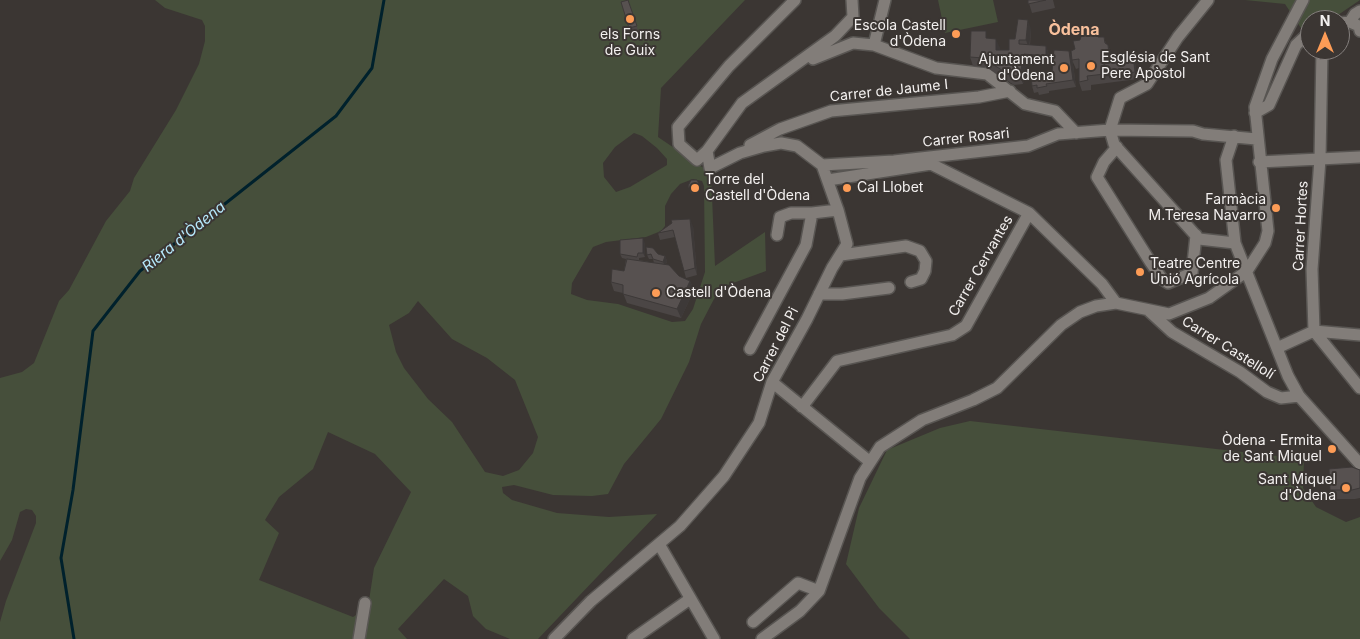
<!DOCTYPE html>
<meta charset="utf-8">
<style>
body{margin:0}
#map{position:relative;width:1360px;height:639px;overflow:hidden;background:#3b3633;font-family:Inter,sans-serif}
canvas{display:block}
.north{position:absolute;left:1300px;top:10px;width:50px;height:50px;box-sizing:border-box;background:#3b3633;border:1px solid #85807e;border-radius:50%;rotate:0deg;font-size:14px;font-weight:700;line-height:20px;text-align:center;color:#f3f0ef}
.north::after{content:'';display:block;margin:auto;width:18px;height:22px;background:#fd9c56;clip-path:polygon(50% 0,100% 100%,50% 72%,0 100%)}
</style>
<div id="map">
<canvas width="1360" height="639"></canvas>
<div class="north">N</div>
</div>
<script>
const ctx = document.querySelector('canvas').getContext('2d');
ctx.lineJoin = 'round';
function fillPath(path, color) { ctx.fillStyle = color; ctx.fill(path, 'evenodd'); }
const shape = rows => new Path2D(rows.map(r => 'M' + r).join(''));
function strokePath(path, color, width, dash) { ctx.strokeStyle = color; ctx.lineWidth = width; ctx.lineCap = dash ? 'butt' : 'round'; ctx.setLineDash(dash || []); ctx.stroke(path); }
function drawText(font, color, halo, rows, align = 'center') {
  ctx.font = font + ' Inter,sans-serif'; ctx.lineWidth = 4; ctx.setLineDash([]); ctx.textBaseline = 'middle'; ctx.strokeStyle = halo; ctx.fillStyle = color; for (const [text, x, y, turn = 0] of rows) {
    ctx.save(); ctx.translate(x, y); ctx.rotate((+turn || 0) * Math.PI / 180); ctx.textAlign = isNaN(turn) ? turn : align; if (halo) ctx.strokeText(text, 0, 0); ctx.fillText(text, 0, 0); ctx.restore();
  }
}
const green = shape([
 [155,0,745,0,661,88,658,137,711,173,715,266,765,232,766,271,725,286,714,299,701,324,689,362,661,419,624,464,608,494,592,496,553,495,514,485,502,487,503,493,512,500,557,513,609,517,657,514,538,639,510,639,486,629,473,616,468,596,444,579,398,629,407,639,0,639,0,622,6,601,36,523,36,516,32,510,26,509,20,512,12,540,0,561,0,378,22,372,34,363,59,301,69,290,106,221,130,191,134,178,176,110,199,64,205,41,205,26,202,20,165,8],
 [634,133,642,136,657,148,667,159,667,165,630,187,616,192,604,177,603,163,615,147],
 [693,179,702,181,704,186,705,272,693,309,685,321,672,322,618,304,587,300,571,294,572,283,593,247,606,242,646,237,661,231,665,226,665,206,671,194,680,184],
 [418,301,452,339,487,358,515,380,538,437,533,453,519,470,503,476,485,472,452,422,428,399,404,368,396,352,389,325,409,313],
 [328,432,375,454,411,492,374,568,368,607,353,617,259,580,279,533,265,520,279,497,313,469],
 [938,0,993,0,998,22,945,33],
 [1245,0,1360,0,1338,15,1324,20,1310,20,1310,25,1301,28,1285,4],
 [970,421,1304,459,1303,488,1316,507,1346,522,1360,517,1360,639,910,639,879,608,846,564,859,508,887,450,940,428]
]);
const stream = shape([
 [74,639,61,558,73,490,93,331,140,271,336,116,372,68,384,0]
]);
const minor = shape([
 [1350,22,1355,14,1360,11],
 [1340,23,1350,22,1359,26,1360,31],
 [874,45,885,0],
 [1322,50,1320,159,1312,269,1314,331,1360,388],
 [813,59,853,43,874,45,936,68,987,74,1025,104,1055,111,1076,133],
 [1255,113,1269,105,1296,45,1310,32],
 [1110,130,1114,144,1119,150,1199,239,1235,243],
 [1110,130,1120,98,1147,84,1178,37,1208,0],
 [1234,136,1226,160,1235,243,1288,376,1299,396,1360,464],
 [750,145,780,129,831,111,979,97,1010,91],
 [1117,147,1104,162,1097,177,1151,263,1162,279,1168,283,1192,273,1196,235],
 [707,151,697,160,679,144,678,127,729,66,795,0],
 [1259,162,1360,157],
 [822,165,894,161,1028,146,1058,134,1110,130,1193,131,1203,134,1256,139],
 [828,180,931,164,1029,213,1102,284,1116,303],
 [777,235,780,217,791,213,812,213],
 [841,255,906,246,920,251,926,261,925,271,921,279,911,282],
 [819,294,842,294,889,288],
 [1148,310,1172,332,1240,372,1267,392,1281,398,1299,396],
 [1277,348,1314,331,1360,335],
 [750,349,806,245,812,213,838,210],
 [772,382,869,461],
 [802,407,837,361,952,335,966,326,1029,213],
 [659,544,714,639],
 [753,622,798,583,819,591],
 [359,639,365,603],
 [554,639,591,601,680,526,724,476,759,423,772,382,807,319,832,268,847,244,838,210,822,165,797,146,781,143,764,146,740,153,710,168,707,151,742,103,835,36,853,17,852,0],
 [633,639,690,599],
 [762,639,800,611,819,591,860,478,880,447,922,420,973,400,997,388,1061,325,1080,312,1096,306,1116,303,1169,314,1209,298,1247,271,1265,243,1268,231,1255,107,1272,59,1303,0]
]);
const wall = shape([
 [628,0,638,30,631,33,621,2],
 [1028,0,1053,0,1055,8,1032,13],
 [1031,29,1030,45,1046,46,1049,55,1049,65,1027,63,1023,84,1014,85,986,67,973,66,970,57,989,39,1000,48,1000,50,1009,50,1015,39],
 [1098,37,1104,37,1106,44,1108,45,1112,55,1120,54,1121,57,1133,56,1135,63,1138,79,1091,85,1091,90,1082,91,1079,82,1079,68,1076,69,1072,60,1075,49,1080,40],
 [1069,51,1072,57,1076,87,1049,91,1049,93,1039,95,1038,92,1034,93,1032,86,1052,72],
 [688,186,701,187,696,194,691,193],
 [693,226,697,275,686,278,675,237,660,240,658,233],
 [645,243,645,257,639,258,639,260,654,263,653,259,649,259,647,255,658,254,665,256,667,261,666,264,679,276,690,281,694,290,681,318,627,303,623,293,614,291,611,282,624,271,626,259,622,258,620,254],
 [1360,470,1360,498,1355,499,1333,499,1330,490]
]);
const shadedWall = shape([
 [1028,20,1031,29,1029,49,1026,40],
 [996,39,1000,48,999,59,996,50],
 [1108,45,1112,54,1113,63,1109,54],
 [1046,46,1049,55,1049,65,1046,56],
 [1069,51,1072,57,1076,87,1073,80],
 [1024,54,1027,63,1023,84,1020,75],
 [1133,56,1135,63,1138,79,1135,72],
 [700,185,701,187,696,194,695,191],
 [690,219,693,226,697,275,695,268],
 [643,238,645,243,645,257,643,253],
 [665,256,667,261,665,266,663,262],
 [690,281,694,290,681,318,677,309]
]);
const building = shape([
 [628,0,637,26,629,28,621,2,628,0],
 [1028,0,1046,0,1028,4,1028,0],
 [1018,19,1028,20,1026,40,1019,40,1019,44,1046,46,1046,56,1024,54,1020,75,1011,76,983,58,970,57,971,31,986,31,986,38,996,39,996,50,1009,50,1009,39,1015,39,1018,19],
 [1089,31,1095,32,1098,37,1104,37,1105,43,1108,45,1109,54,1103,55,1105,74,1087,76,1088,80,1079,82,1079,59,1072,60,1071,51,1075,49,1073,41,1080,40,1082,33,1089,31],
 [1054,50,1069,51,1073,80,1046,84,1047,86,1037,88,1037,85,1032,86,1031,75,1052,72,1054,50],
 [1120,54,1120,57,1133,56,1135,72,1106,76,1104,57,1120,54],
 [691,180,697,180,700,185,695,191,690,190,688,186,691,180],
 [690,219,695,268,684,271,673,230,658,233,672,223,671,220,690,219],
 [643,238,643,253,638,253,637,257,620,254,620,240,643,238],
 [646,247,653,248,658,254,665,256,663,262,653,259,651,254,647,255,646,247],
 [627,259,669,265,679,276,690,281,677,309,623,294,623,285,611,282,612,269,624,271,627,259],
 [1352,467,1360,470,1360,488,1352,490,1330,490,1329,469,1352,467]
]);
const markers = [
 [630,19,5,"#fd9c56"],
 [956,34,5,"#fd9c56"],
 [1091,66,5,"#fd9c56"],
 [1064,68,5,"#fd9c56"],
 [695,188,5,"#fd9c56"],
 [847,188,5,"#fd9c56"],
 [1276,208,5,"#fd9c56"],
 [1140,272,5,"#fd9c56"],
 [656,293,5,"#fd9c56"],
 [1332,449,5,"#fd9c56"],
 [1346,488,5,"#fd9c56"]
];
const poiNames = [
 ["Escola Castell",946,26],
 ["d'Òdena",946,42],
 ["els Forns",630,35,"center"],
 ["de Guix",630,51,"center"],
 ["Església de Sant",1101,58,"left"],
 ["Pere Apòstol",1101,74,"left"],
 ["Ajuntament",1054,60],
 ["d'Òdena",1054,76],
 ["Torre del",705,180,"left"],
 ["Castell d'Òdena",705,196,"left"],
 ["Cal Llobet",857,188,"left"],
 ["Farmàcia",1266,200],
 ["M.Teresa Navarro",1266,216],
 ["Teatre Centre",1150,264,"left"],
 ["Unió Agrícola",1150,280,"left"],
 ["Castell d'Òdena",666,293,"left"],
 ["Òdena - Ermita",1322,441],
 ["de Sant Miquel",1322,457],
 ["Sant Miquel",1336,480],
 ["d'Òdena",1336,496]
];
const streetNames = [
 ["Carrer de Jaume I",889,91,-6],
 ["Carrer Rosari",966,138,-6],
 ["Carrer Hortes",1301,226,-87],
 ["Carrer Cervantes",981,266,-60],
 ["Carrer del Pi",776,345,-63],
 ["Carrer Castellolí",1228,348,32]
];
const waterNames = [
 ["Riera d'Òdena",184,237,-39]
];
const quarterNames = [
 ["Òdena",1074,30]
];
fillPath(green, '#464f3b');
strokePath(stream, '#00212c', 3);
strokePath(minor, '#585552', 14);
strokePath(minor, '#827d79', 11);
fillPath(wall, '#4b4645');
fillPath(shadedWall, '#3d3938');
fillPath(building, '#575150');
strokePath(building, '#3d3938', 1);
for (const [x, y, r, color] of markers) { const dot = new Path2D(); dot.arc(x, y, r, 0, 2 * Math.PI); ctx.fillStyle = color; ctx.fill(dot); strokePath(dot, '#3b3633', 2); }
drawText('14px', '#f3f0ef', '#3b3633', poiNames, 'right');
drawText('14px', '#f3f0ef', '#3b3633', streetNames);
drawText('italic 15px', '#b6e9fc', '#3b3633', waterNames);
drawText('bold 16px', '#f8c09c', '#3b3633', quarterNames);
</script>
